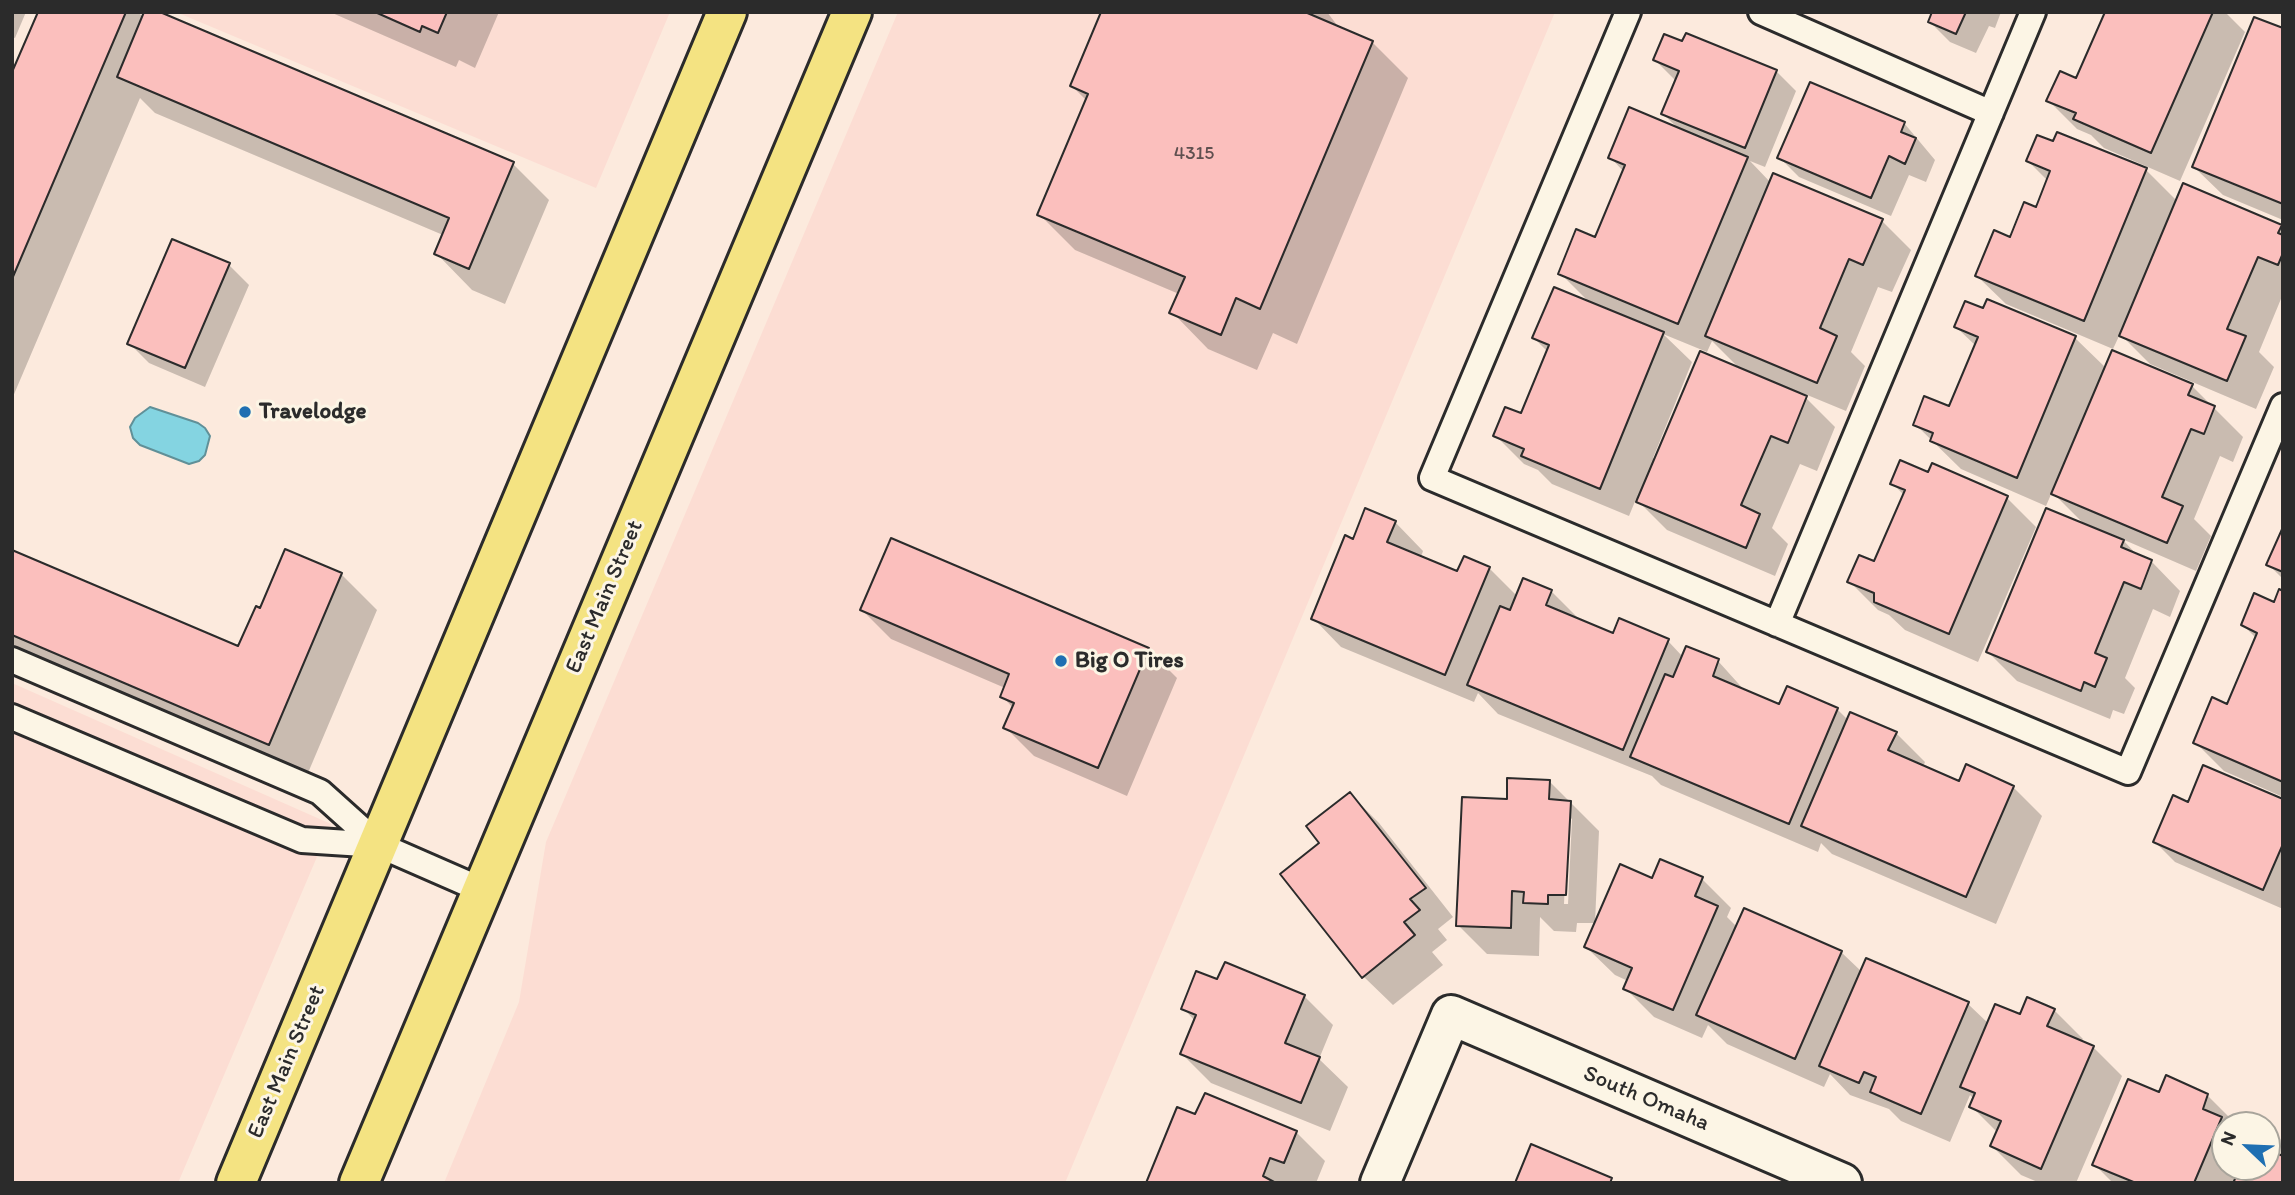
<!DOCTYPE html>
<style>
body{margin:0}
#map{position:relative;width:2295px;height:1195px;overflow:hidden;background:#fceadd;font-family:Itim,sans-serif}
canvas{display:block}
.frame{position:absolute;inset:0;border:14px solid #2b2b2b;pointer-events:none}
.north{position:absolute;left:2211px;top:1111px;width:70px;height:70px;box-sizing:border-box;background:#fcf5e5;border:2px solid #a8a49b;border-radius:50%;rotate:293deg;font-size:19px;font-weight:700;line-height:28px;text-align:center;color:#2b2b2b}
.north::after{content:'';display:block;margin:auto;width:24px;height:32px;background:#1f6fb2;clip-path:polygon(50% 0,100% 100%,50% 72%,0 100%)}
</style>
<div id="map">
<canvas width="2295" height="1195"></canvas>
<div class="frame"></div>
<div class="north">N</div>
</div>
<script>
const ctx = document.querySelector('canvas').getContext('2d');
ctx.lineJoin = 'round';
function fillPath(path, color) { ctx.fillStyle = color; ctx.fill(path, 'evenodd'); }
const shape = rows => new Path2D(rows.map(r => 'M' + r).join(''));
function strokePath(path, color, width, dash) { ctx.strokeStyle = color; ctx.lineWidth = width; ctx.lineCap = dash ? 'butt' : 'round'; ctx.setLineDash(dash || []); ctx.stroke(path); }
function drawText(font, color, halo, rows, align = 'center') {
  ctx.font = font + ' Itim,sans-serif'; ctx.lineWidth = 6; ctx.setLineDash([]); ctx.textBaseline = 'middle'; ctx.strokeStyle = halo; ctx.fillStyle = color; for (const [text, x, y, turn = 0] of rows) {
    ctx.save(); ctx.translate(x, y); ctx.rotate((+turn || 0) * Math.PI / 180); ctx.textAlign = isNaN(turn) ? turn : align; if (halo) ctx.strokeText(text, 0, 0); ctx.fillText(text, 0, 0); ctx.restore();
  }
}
const built = shape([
 [176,12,670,12,596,188],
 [898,12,1555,12,1065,1183,444,1183,519,1002,546,842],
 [12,683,331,824,178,1183,12,1183]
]);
const water = shape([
 [150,407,198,423,205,428,210,436,205,455,199,461,189,464,140,445,133,438,130,427,135,418,150,407]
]);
const shadow = shape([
 [12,12,26,12,15,38,12,37],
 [40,12,138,12,144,18,513,164,549,200,505,304,472,290,436,253,443,235,155,113,140,98,12,399,12,76],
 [330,12,499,12,475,68,459,60,456,67],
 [1103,12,1327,12,1340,29,1372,42,1408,78,1297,344,1273,333,1257,370,1208,349,1172,312,1179,294,1075,250,1039,214,1087,101,1072,86],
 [1925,12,2001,12,1995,28,1989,26,1976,53,1950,42,1930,22,1933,16],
 [2103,12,2225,12,2245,32,2180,181,2104,148,2091,135,2077,129,2048,100,2077,80,2105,15],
 [2283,30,2283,220,2223,195,2194,167],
 [1655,60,1776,71,1796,91,1765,167,1750,161,1771,183,1882,221,1911,250,1892,292,1878,287,1851,352,1865,366,1846,411,1800,392,1835,427,1817,471,1800,464,1772,528,1788,544,1775,576,1667,530,1636,499,1629,516,1552,484,1538,470,1524,464,1495,435,1522,416,1548,352,1534,338,1590,303,1560,273,1596,240,1624,172,1610,157,1680,130,1663,114,1675,80],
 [1663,334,1707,352,1712,341,1741,370,1656,460,1653,458,1692,362],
 [1904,123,1935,160,1926,182,1909,175,1891,216,1799,177,1779,157],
 [2028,161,2146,170,2177,201,2283,228,2283,294,2259,352,2274,367,2256,409,2150,364,2120,334,2113,349,2006,304,1977,276,2037,209,2048,181],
 [229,265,249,285,205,387,149,363,129,343],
 [1956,327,2075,338,2106,368,2192,386,2243,437,2233,462,2220,456,2194,519,2211,536,2196,571,2122,539,2139,557,2152,562,2180,591,2170,617,2153,609,2125,678,2135,688,2124,714,2113,710,2110,719,2017,681,1988,652,2085,525,2052,492,2046,506,1961,469,1915,424,1950,409,1976,346],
 [1933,465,2007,498,2036,527,1978,662,1905,630,1889,615,1878,610,1849,581,1875,564,1905,496,1892,483,1928,474],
 [1395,522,1423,551,1421,557,1458,573,1489,568,1517,596,1551,591,1580,620,1614,636,1668,641,1683,657,1718,661,1746,692,1780,706,1837,709,1848,720,1896,733,1925,762,1923,767,1959,783,2013,787,2042,816,1996,924,1832,854,1821,843,1818,852,1661,785,1652,776,1498,714,1478,693,1474,702,1341,647,1313,618,1354,541],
 [2283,531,2283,579,2269,565],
 [12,552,239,649,261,610,341,574,377,610,305,780,12,655],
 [2283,593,2283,797,2224,771,2195,742,2228,706,2257,639,2243,625,2275,604],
 [862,610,1148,649,1177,678,1127,796,1034,756,1005,727,1013,708,1002,696,1005,688,891,639],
 [1549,781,1599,831,1595,923,1577,923,1576,932,1554,931,1540,917,1539,956,1487,954,1458,925,1508,801],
 [1568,816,1572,819,1568,904,1564,904],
 [1350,794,1379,823,1453,917,1438,929,1447,940,1432,952,1443,965,1393,1005,1364,977,1322,843],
 [2283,801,2283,909,2175,862,2155,842,2189,804],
 [1702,879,1731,908,1727,917,1737,927,1841,952,1862,972,1968,1004,1989,1024,2054,1010,2083,1039,2081,1042,2093,1047,2122,1076,2076,1183,2040,1183,2021,1175,1992,1146,1998,1133,1971,1106,1974,1099,1970,1095,1950,1142,1901,1121,1889,1109,1850,1095,1830,1074,1824,1087,1727,1044,1708,1025,1702,1038,1654,1017,1625,988,1628,981,1615,975,1586,947,1653,880],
 [1218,981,1304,996,1333,1025,1319,1059,1348,1087,1330,1131,1211,1083,1182,1054,1195,1021,1183,1008],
 [2160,1094,2207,1095,2236,1124,2225,1125,2225,1167,2267,1167,2267,1151,2283,1183,2113,1183,2094,1164],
 [1196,1117,1296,1132,1325,1161,1316,1183,1147,1183]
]);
const building = shape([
 [38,12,126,12,12,279,12,72,38,12],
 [144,12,160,12,514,162,469,269,434,254,449,218,117,77,144,12],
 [375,12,447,12,438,33,422,26,420,32,375,12],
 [1101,12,1305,12,1373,41,1260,309,1236,298,1221,335,1169,313,1185,277,1037,215,1088,94,1070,86,1101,12],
 [1932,12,1966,12,1956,34,1928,22,1932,12],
 [2105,12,2213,12,2151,153,2073,119,2076,113,2046,101,2060,71,2076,78,2105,12],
 [2254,17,2283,28,2283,204,2192,167,2254,17],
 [1686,33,1777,70,1745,148,1661,114,1679,71,1653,60,1664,34,1682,41,1686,33],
 [1810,82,1905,122,1901,132,1916,138,1905,164,1889,156,1871,198,1777,158,1810,82],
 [1629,107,1748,157,1678,324,1558,274,1576,229,1595,237,1625,165,1608,158,1629,107],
 [2057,132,2147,168,2084,321,1975,276,1994,230,2010,237,2024,202,2036,207,2050,171,2026,161,2037,135,2053,141,2057,132],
 [1773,173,1883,219,1863,265,1849,259,1820,328,1837,336,1817,383,1705,336,1773,173],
 [2183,183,2282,225,2278,233,2283,235,2283,253,2278,265,2258,257,2227,329,2246,336,2227,381,2119,336,2183,183],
 [172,239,230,263,185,368,127,344,172,239],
 [1554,287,1664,332,1600,489,1521,456,1524,449,1493,436,1505,407,1521,413,1549,345,1532,338,1554,287],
 [1987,299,2076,336,2017,478,1930,441,1933,433,1913,425,1924,396,1949,406,1978,337,1954,327,1965,301,1983,308,1987,299],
 [2112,350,2193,384,2188,395,2215,406,2204,434,2191,429,2162,497,2183,506,2167,543,2051,494,2112,350],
 [1700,351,1807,396,1788,443,1771,436,1741,505,1760,514,1746,548,1636,502,1700,351],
 [1900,460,1928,472,1932,463,2008,496,1949,634,1874,602,1874,593,1847,582,1859,555,1874,561,1905,490,1890,484,1900,460],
 [1365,508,1396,521,1387,542,1457,571,1464,556,1490,567,1445,675,1311,619,1345,535,1353,539,1365,508],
 [2046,508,2124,540,2121,547,2152,560,2141,589,2124,582,2095,653,2107,658,2095,687,2084,682,2081,691,1986,652,2046,508],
 [2283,527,2283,572,2266,565,2283,527],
 [891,538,1149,648,1098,768,1003,728,1014,703,1000,697,1009,674,860,610,891,538],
 [285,549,342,573,269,745,12,635,12,550,238,646,256,606,260,608,285,549],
 [1523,578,1552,590,1546,605,1613,633,1619,618,1669,639,1623,750,1467,685,1500,606,1510,610,1523,578],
 [2279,589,2283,591,2283,782,2193,743,2212,697,2227,704,2257,633,2241,625,2254,593,2274,602,2279,589],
 [1686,646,1719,659,1713,676,1779,704,1787,686,1838,708,1789,824,1630,757,1665,674,1673,677,1686,646],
 [1850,712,1897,732,1888,750,1959,781,1966,764,2014,786,1966,897,1801,826,1850,712],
 [2203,765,2283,799,2283,844,2263,890,2153,842,2173,795,2188,802,2203,765],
 [1507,778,1550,780,1549,799,1571,801,1566,895,1548,895,1548,904,1523,903,1524,892,1512,891,1511,928,1456,926,1462,797,1507,799,1507,778],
 [1350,792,1426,888,1410,899,1420,910,1404,922,1415,935,1362,978,1280,874,1319,843,1306,826,1350,792],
 [1660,859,1703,877,1695,896,1718,906,1673,1010,1623,989,1632,968,1584,947,1620,864,1652,878,1660,859],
 [1744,908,1842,951,1795,1059,1696,1015,1744,908],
 [1866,958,1969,1002,1921,1114,1870,1092,1876,1077,1864,1072,1859,1083,1819,1066,1866,958],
 [1225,962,1305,995,1285,1043,1320,1057,1301,1103,1180,1054,1196,1015,1181,1009,1196,971,1217,979,1225,962],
 [2027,997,2055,1009,2047,1026,2094,1046,2041,1169,1990,1146,2001,1121,1969,1107,1975,1093,1960,1087,1995,1004,2020,1014,2027,997],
 [2166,1075,2208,1094,2203,1109,2222,1117,2194,1183,2136,1183,2092,1165,2128,1079,2159,1092,2166,1075],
 [1205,1093,1297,1131,1284,1163,1270,1158,1263,1176,1276,1183,1146,1183,1177,1107,1195,1114,1205,1093],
 [1531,1144,1612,1178,1610,1183,1515,1183,1531,1144],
 [2267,1149,2283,1156,2283,1183,2233,1183,2241,1167,2267,1167,2267,1149]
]);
const lane = shape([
 [1628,12,1432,478,2128,772,2283,406],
 [1761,12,1991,113],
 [1777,624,2033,12],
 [12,660,320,792,379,845,482,890],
 [12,717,302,840,379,845]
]);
const street = shape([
 [1380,1183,1451,1015,1842,1183]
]);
const primary = shape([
 [236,1183,727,12],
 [359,1183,852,12]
]);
const markers = [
 [245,412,7,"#1f6fb2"],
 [1061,661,7,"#1f6fb2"]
];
const numberNames = [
 ["4315",1194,154]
];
const poiNames = [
 ["Travelodge",259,412],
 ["Big O Tires",1075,661]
];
const streetNames = [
 ["East Main Street",605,597,-67],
 ["East Main Street",287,1062,-67],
 ["South Omaha",1646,1099,23]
];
fillPath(built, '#fcddd3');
fillPath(water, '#84d4e1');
strokePath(water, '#609098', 2);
fillPath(shadow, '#0003');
fillPath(building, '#fbbfbd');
strokePath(building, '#2b2b2b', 2);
strokePath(lane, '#2b2b2b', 30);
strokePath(street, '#2b2b2b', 44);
strokePath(primary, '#2b2b2b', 44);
strokePath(lane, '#fcf5e5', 24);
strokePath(street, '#fcf5e5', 38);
strokePath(primary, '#f4e382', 38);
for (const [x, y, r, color] of markers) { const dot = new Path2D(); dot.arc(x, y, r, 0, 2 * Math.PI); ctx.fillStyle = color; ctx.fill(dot); strokePath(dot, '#fcf5e5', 2.5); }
drawText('19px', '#5f5050', null, numberNames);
drawText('bold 23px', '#2b2b2b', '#fcf5e5', poiNames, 'left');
drawText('23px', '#2b2b2b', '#fcf5e5', streetNames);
</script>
